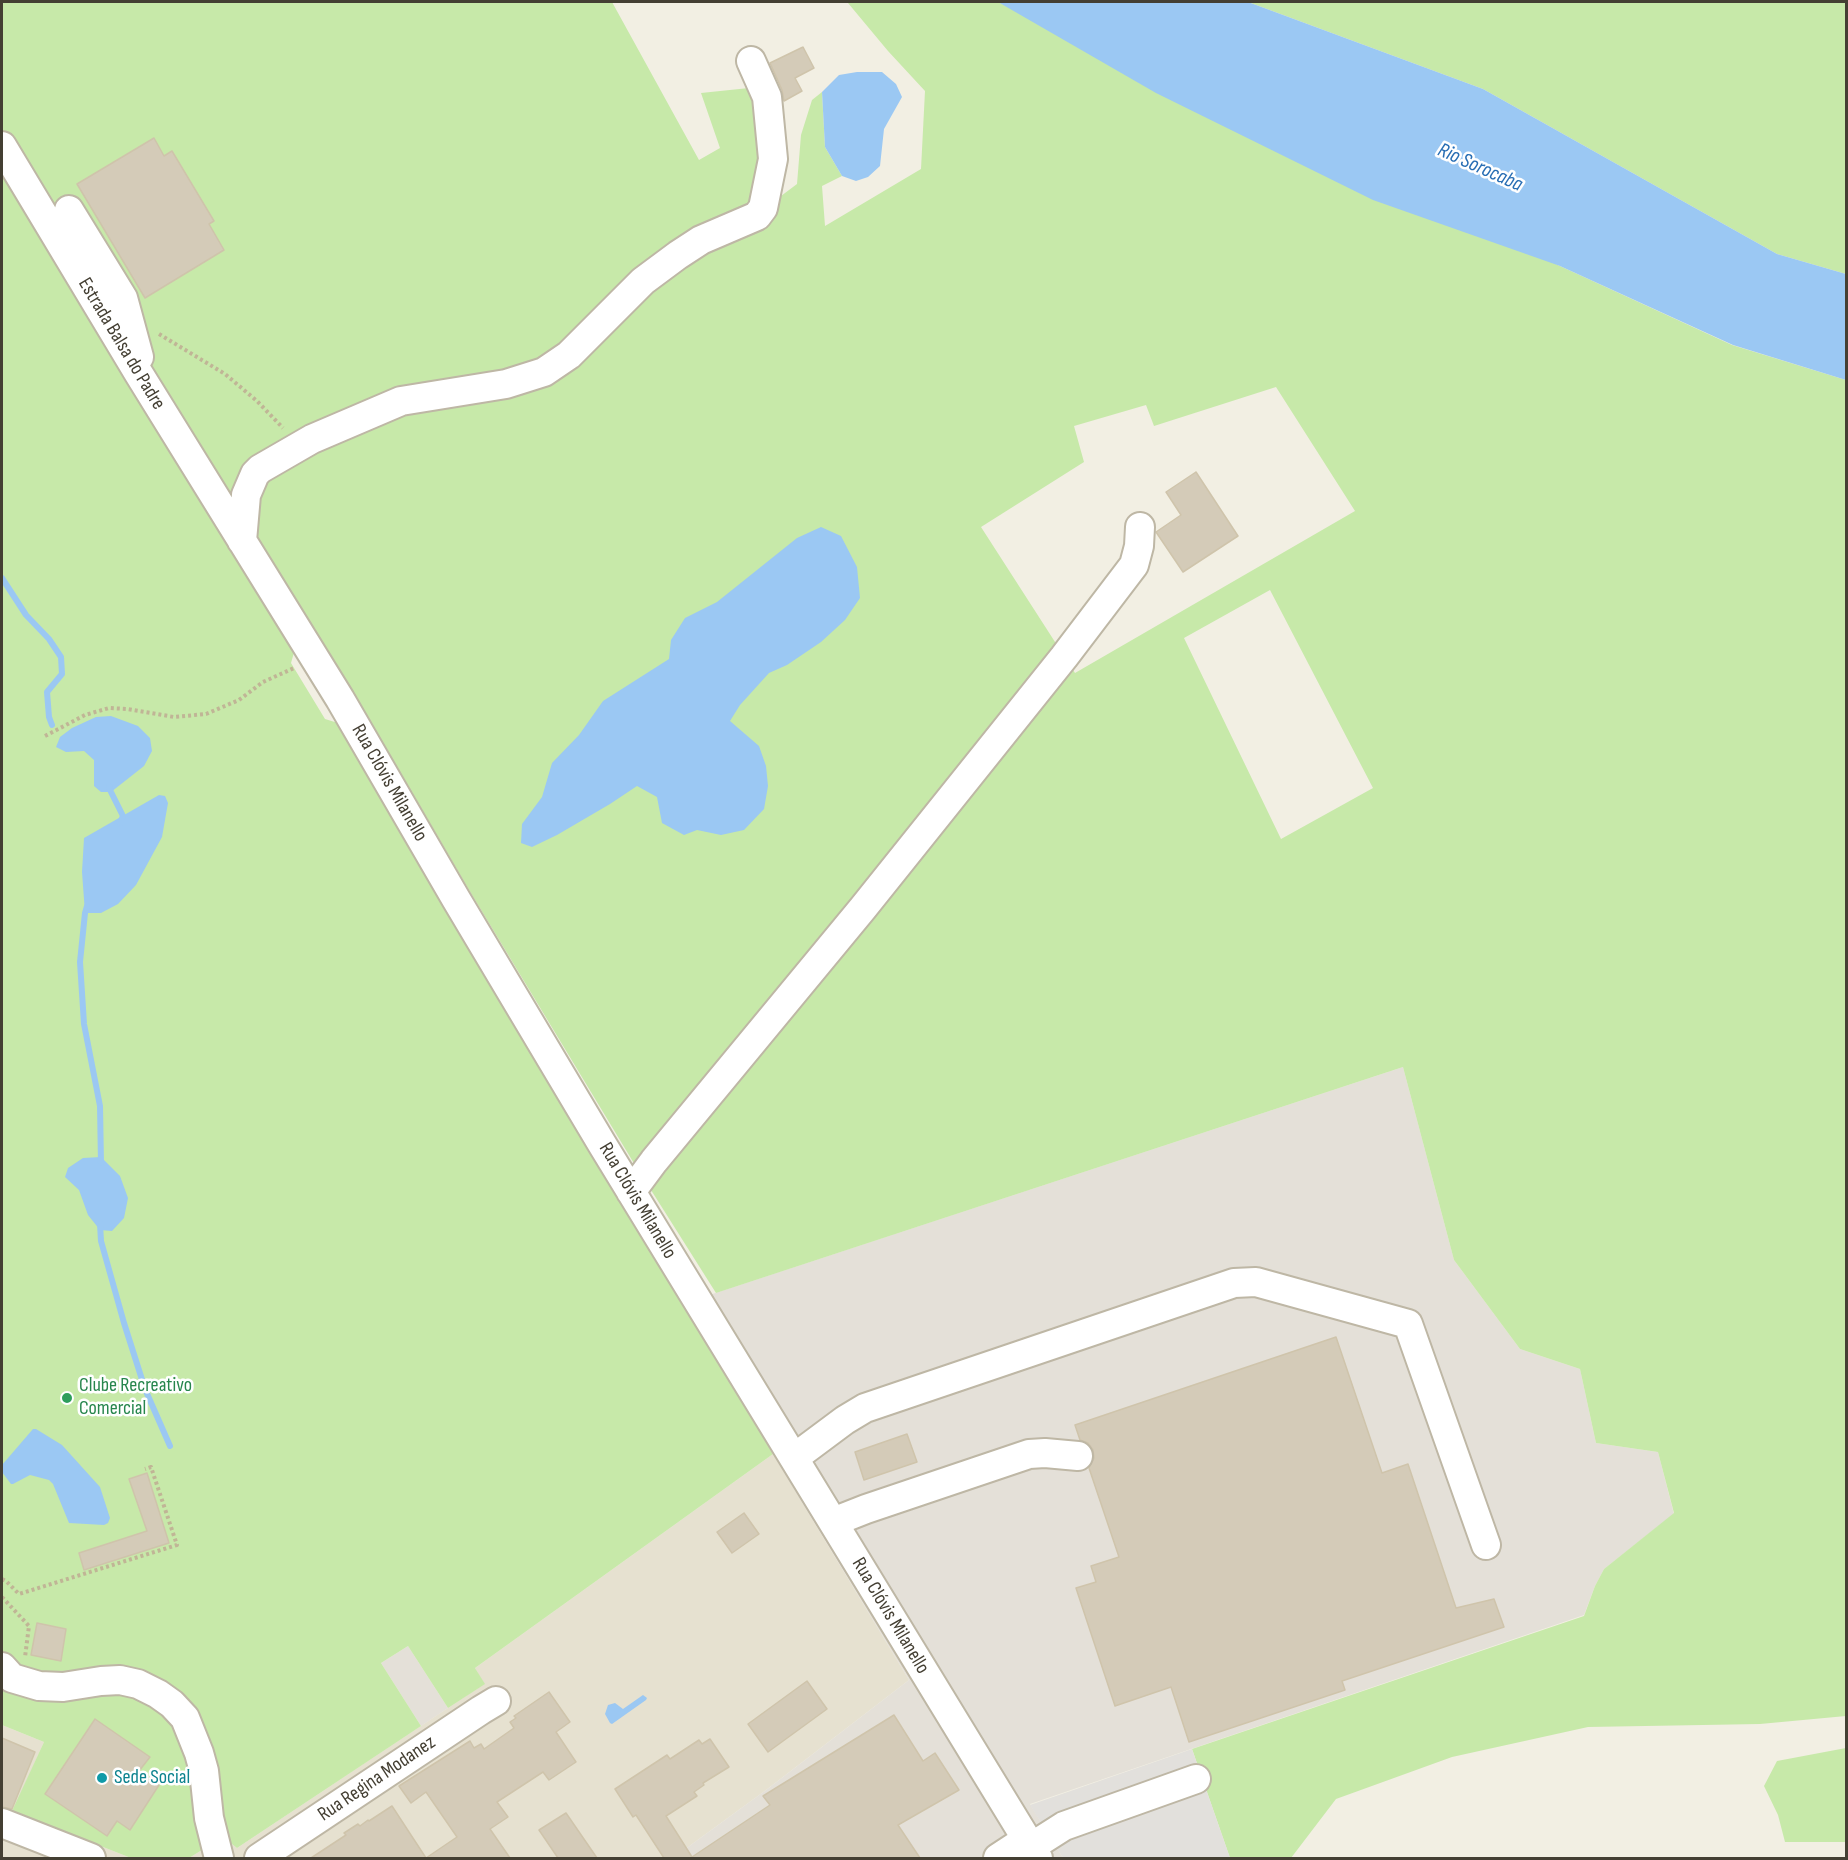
<!DOCTYPE html>
<meta charset="utf-8">
<style>
body{margin:0}
#map{position:relative;width:1848px;height:1860px;overflow:hidden;background:#f2efe3;font-family:"Sofia Sans Condensed",sans-serif}
canvas{display:block}
.frame{position:absolute;inset:0;border:3px solid #443f33;pointer-events:none}
</style>
<div id="map">
<canvas width="1848" height="1860"></canvas>
<div class="frame"></div>
</div>
<script>
const ctx = document.querySelector('canvas').getContext('2d');
ctx.lineJoin = 'round';
function fillPath(path, color) { ctx.fillStyle = color; ctx.fill(path, 'evenodd'); }
const shape = rows => new Path2D(rows.map(r => 'M' + r).join(''));
function strokePath(path, color, width, dash) { ctx.strokeStyle = color; ctx.lineWidth = width; ctx.lineCap = dash ? 'butt' : 'round'; ctx.setLineDash(dash || []); ctx.stroke(path); }
function drawText(font, color, halo, rows, align = 'center') {
  ctx.font = font + ' "Sofia Sans Condensed",sans-serif'; ctx.lineWidth = 5; ctx.setLineDash([]); ctx.textBaseline = 'middle'; ctx.strokeStyle = halo; ctx.fillStyle = color; for (const [text, x, y, turn = 0] of rows) {
    ctx.save(); ctx.translate(x, y); ctx.rotate((+turn || 0) * Math.PI / 180); ctx.textAlign = isNaN(turn) ? turn : align; if (halo) ctx.strokeText(text, 0, 0); ctx.fillText(text, 0, 0); ctx.restore();
  }
}
const residential = shape([
 [773,1454,909,1680,766,1790,673,1858,189,1858,223,1837,237,1848,484,1684,475,1668],
 [2,1725,44,1742,13,1811,131,1858,2,1858]
]);
const industrial = shape([
 [1403,1067,1454,1260,1520,1349,1580,1369,1596,1443,1658,1452,1674,1514,1604,1569,1595,1586,1584,1615,1030,1804,1063,1858,673,1858,766,1790,909,1680,773,1454,685,1303],
 [408,1646,448,1708,421,1726,381,1663]
]);
const green = shape([
 [2,2,612,2,699,160,720,148,701,93,749,88,762,97,777,199,797,184,801,135,812,100,822,92,825,147,842,176,822,186,825,226,921,169,925,91,888,51,848,3,843,2,998,2,1560,266,1732,345,1846,380,1846,1716,1760,1724,1588,1727,1452,1757,1336,1799,1291,1858,1230,1858,1192,1749,1584,1616,1595,1586,1604,1569,1674,1513,1658,1452,1596,1443,1580,1369,1520,1349,1454,1260,1403,1067,716,1293,651,1190,659,1167,635,1165,469,890,354,693,321,645,253,531,229,503,2,134],
 [1276,387,1355,511,1075,673,981,527,1084,462,1074,426,1146,405,1154,426],
 [1270,590,1373,788,1281,839,1184,638],
 [1248,2,1846,2,1846,274,1777,254,1483,89],
 [2,159,295,649,291,663,325,719,338,723,685,1303,773,1454,475,1668,485,1684,448,1708,408,1646,381,1663,421,1726,237,1848,223,1837,189,1858,131,1858,12,1811,44,1742,2,1725],
 [1846,1748,1846,1842,1785,1842,1778,1815,1764,1786,1777,1761]
]);
const parking = shape([
 [1192,1749,1230,1858,1063,1858,1030,1805]
]);
const water = shape([
 [998,2,1248,2,1483,89,1777,254,1846,274,1846,380,1733,345,1560,266,1373,200,1156,93],
 [857,72,882,72,896,84,902,97,884,129,880,166,868,177,856,181,842,176,825,147,822,92,839,75],
 [821,527,841,536,857,567,860,598,845,620,821,642,787,665,769,673,740,705,730,721,759,746,766,766,768,786,764,809,744,830,721,835,697,830,684,835,662,823,657,797,637,786,610,804,557,835,532,847,521,843,522,824,542,797,552,763,579,735,603,701,669,659,671,640,685,618,717,602,797,538],
 [111,716,138,726,150,738,152,751,144,766,111,792,101,792,94,786,94,760,84,751,66,752,56,747,60,737,72,728,96,717],
 [159,795,165,796,168,803,162,837,136,885,118,904,101,913,85,913,82,872,84,838],
 [101,1157,120,1176,128,1198,124,1218,112,1231,100,1230,88,1215,79,1190,65,1177,68,1168,83,1158],
 [33,1429,36,1429,62,1445,100,1487,110,1518,108,1523,104,1525,69,1523,53,1484,49,1480,30,1475,13,1484,11,1484,2,1472,2,1465],
 [643,1695,647,1698,646,1700,612,1724,610,1723,605,1714,608,1705,615,1703,623,1709]
]);
const stream = shape([
 [2,578,26,615,49,639,61,657,62,674,47,692,49,717,52,725],
 [109,786,111,792,123,816,120,823],
 [87,906,85,913,80,962,84,1024,100,1106,101,1163],
 [100,1224,101,1241,124,1323,145,1389,170,1446]
]);
const building = shape([
 [803,47,814,68,795,78,802,91,784,101,782,90,770,63,803,47],
 [154,138,164,156,172,151,214,221,209,224,224,250,145,298,77,184,154,138],
 [1196,472,1238,536,1183,572,1156,532,1181,515,1166,492,1196,472],
 [1336,1337,1382,1473,1408,1464,1456,1608,1494,1599,1504,1627,1342,1681,1345,1690,1189,1742,1171,1687,1115,1706,1076,1588,1096,1582,1091,1566,1119,1557,1089,1468,1094,1458,1093,1450,1088,1443,1080,1440,1075,1425,1336,1337],
 [907,1434,917,1462,864,1480,855,1452,907,1434],
 [147,1473,169,1543,84,1570,79,1553,147,1531,129,1479,147,1473],
 [744,1513,759,1534,732,1553,717,1532,744,1513],
 [37,1623,66,1629,61,1661,31,1655,37,1623],
 [807,1681,827,1709,768,1752,748,1724,807,1681],
 [549,1692,570,1722,556,1732,576,1762,549,1780,543,1772,497,1802,508,1817,490,1829,510,1858,311,1858,346,1835,344,1833,358,1824,360,1826,368,1820,369,1821,392,1806,426,1858,457,1837,426,1792,411,1803,399,1786,470,1741,474,1748,481,1744,484,1749,514,1728,510,1722,516,1718,514,1716,549,1692],
 [894,1715,923,1761,935,1753,959,1790,898,1825,920,1858,664,1858,636,1815,633,1817,615,1789,667,1755,670,1759,699,1740,702,1744,710,1739,729,1767,703,1783,704,1785,694,1792,697,1796,666,1816,692,1857,770,1805,763,1796,894,1715],
 [95,1719,150,1757,139,1771,159,1785,130,1830,117,1821,107,1836,45,1794,95,1719],
 [2,1738,35,1752,12,1809,2,1807,2,1738],
 [566,1813,597,1858,558,1858,539,1830,566,1813]
]);
const path = shape([
 [159,334,225,374,257,401,283,428],
 [45,736,85,715,109,708,127,709,174,717,206,714,239,700,263,682,294,668],
 [2,1579,6,1581,19,1594,177,1545,151,1467,145,1469],
 [2,1597,29,1626,25,1657]
]);
const minor = shape([
 [2,146,139,374,340,699,456,899,602,1144,1038,1858],
 [69,210,123,298,139,357],
 [242,541,246,495,255,474,260,469,312,439,401,401,506,384,544,372,569,355,643,281,678,255,701,240,757,216,763,208,773,159,767,97,751,61],
 [631,1192,654,1161,863,908,1064,657,1134,565,1139,546,1140,527],
 [794,1458,845,1420,865,1408,1234,1283,1256,1282,1408,1324,1486,1545],
 [833,1522,866,1509,1029,1454,1045,1453,1078,1456],
 [2,1667,12,1678,39,1686,63,1687,101,1681,120,1680,138,1684,158,1694,172,1704,185,1718,199,1753,204,1771,209,1818,219,1858],
 [2,1823,91,1858],
 [1031,1847,1064,1826,1196,1779],
 [259,1858,481,1710,496,1701],
 [998,1858,1027,1839]
]);
const markers = [
 [67,1398,6,"#2e9e5b"],
 [102,1778,6,"#0f9aa8"]
];
const streetNames = [
 ["Estrada Balsa do Padre",121,344,59],
 ["Rua Clóvis Milanello",389,783,60],
 ["Rua Clóvis Milanello",637,1201,59],
 ["Rua Clóvis Milanello",890,1616,59],
 ["Rua Regina Modanez",377,1779,-34]
];
const leisureNames = [
 ["Clube Recreativo",79,1386],
 ["Comercial",79,1409]
];
const cultureNames = [
 ["Sede Social",114,1778]
];
const waterNames = [
 ["Rio Sorocaba",1480,168,24]
];
fillPath(residential, '#e6e1d0');
fillPath(industrial, '#e4e0d8');
fillPath(green, '#c7e9a9');
fillPath(parking, '#e2e0dc');
fillPath(water, '#9bc8f3');
strokePath(stream, '#9bc8f3', 6);
fillPath(building, '#d4cbb8');
strokePath(building, '#cfc4ab', 1.5);
strokePath(minor, '#beb7a5', 32);
strokePath(path, '#c0b596', 4, [3, 3]);
strokePath(minor, '#fff', 28);
for (const [x, y, r, color] of markers) { const dot = new Path2D(); dot.arc(x, y, r, 0, 2 * Math.PI); ctx.fillStyle = color; ctx.fill(dot); strokePath(dot, '#fff', 2); }
drawText('20px', '#443f33', '#fff', streetNames);
drawText('20px', '#27864d', '#fff', leisureNames, 'left');
drawText('20px', '#0d838f', '#fff', cultureNames, 'left');
drawText('italic 21px', '#286eb4', '#fff', waterNames);
</script>
